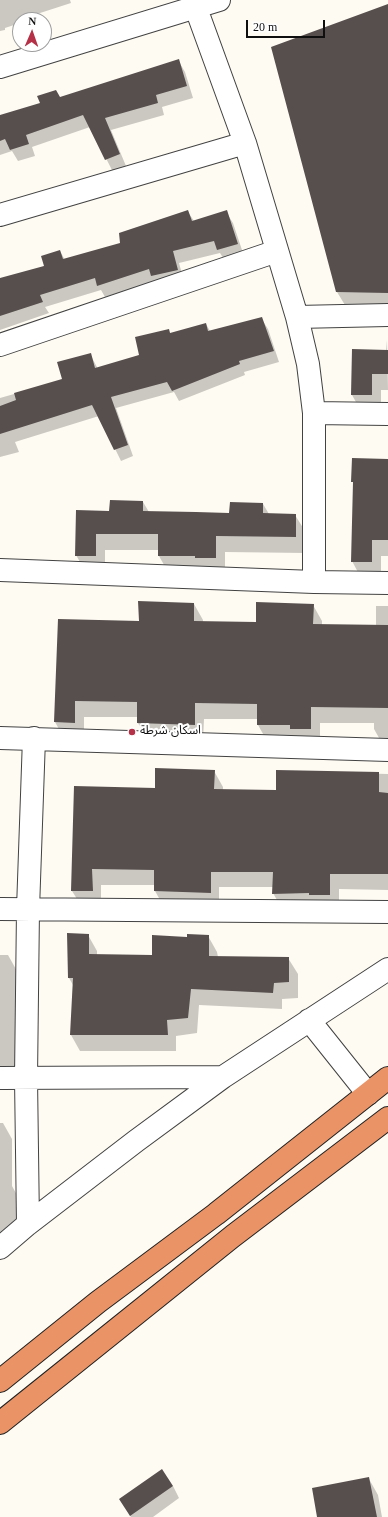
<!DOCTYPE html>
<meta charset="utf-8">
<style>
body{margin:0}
#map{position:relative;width:388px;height:1517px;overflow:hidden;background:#fefbf3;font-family:Georgia,serif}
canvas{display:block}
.north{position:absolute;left:12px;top:12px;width:40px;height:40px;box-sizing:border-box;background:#fff;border:1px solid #9f9f9f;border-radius:50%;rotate:2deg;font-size:11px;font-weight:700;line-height:16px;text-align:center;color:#0f0f0f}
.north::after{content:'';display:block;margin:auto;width:14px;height:18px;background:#b53147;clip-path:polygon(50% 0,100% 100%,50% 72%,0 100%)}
.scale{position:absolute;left:246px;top:20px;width:79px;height:18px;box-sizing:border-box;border:2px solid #0f0f0f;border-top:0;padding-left:5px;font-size:12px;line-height:14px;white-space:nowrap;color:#0f0f0f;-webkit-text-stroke:3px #fff;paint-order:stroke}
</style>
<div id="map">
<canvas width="388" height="1517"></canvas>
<div class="north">N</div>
<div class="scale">20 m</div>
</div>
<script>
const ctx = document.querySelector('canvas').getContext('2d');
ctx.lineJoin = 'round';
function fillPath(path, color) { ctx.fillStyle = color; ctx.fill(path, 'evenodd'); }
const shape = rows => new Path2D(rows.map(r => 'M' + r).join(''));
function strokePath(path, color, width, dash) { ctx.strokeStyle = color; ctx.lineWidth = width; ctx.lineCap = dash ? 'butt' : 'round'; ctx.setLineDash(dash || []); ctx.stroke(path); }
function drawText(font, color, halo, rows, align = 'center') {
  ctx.font = font + ' Georgia,"Noto Sans Arabic",serif'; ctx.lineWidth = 4; ctx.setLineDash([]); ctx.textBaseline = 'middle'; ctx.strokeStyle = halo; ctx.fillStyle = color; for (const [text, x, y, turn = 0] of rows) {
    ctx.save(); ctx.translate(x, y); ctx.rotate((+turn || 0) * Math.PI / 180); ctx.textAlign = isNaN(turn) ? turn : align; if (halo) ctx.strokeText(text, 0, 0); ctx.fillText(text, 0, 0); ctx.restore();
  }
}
const shadow = shape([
 [0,0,70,0,71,3,37,14,38,18,30,20,20,20,20,23,5,28,5,30,0,31],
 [388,5,388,311,348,310,337,292],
 [178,60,185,72,193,98,162,107,164,115,111,130,126,166,113,172,90,127,32,147,35,156,18,161,12,151,0,155,0,116,59,98],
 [188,212,194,221,226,212,233,223,244,256,225,261,220,253,179,263,184,281,159,288,155,281,105,297,101,290,45,307,49,313,0,330,0,282,45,266,60,251,65,260,121,244],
 [261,318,268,329,279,362,244,372,245,375,179,401,174,392,116,408,133,456,121,461,99,416,15,442,19,452,0,457,0,398,63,380,90,354,98,369,140,355,168,330,171,334,206,324,210,331],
 [387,340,388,390,381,390,381,411,361,411,352,395,386,351],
 [388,460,388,556,381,556,381,578,361,578,352,561,354,484,352,481],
 [143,502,149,512,230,514,263,504,269,514,295,515,305,531,305,553,225,552,225,574,168,572,159,556,159,550,105,550,105,572,85,571,76,555,110,512],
 [194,604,203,620,203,622,257,623,313,605,322,621,322,625,376,626,376,606,388,606,388,745,383,745,374,729,374,723,320,723,320,745,267,741,258,725,258,719,204,719,203,741,147,739,138,723,138,717,84,717,84,739,64,738,55,722,59,620,140,622],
 [214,771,223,787,223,790,277,791,277,771,388,774,388,890,339,889,339,911,282,909,273,893,273,887,219,887,219,909,164,907,155,891,155,885,101,885,101,907,82,907,72,891,157,789],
 [88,935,97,951,97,956,153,956,188,938,208,936,217,952,218,957,288,958,298,974,298,998,282,999,282,1009,199,1005,197,1033,176,1036,176,1051,80,1051,71,1035,73,985,69,978],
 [0,955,8,955,17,971,16,988,22,998,17,1081,0,1082],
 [0,1123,3,1123,12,1139,12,1186,17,1195,16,1240,0,1239],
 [369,1479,378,1495,382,1517,318,1517],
 [173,1486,179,1498,153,1517,131,1517,120,1499]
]);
const building = shape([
 [388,4,388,293,336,292,271,47],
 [179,59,187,86,156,95,158,103,105,118,120,154,105,160,83,115,26,135,29,144,10,150,5,139,0,141,0,115,40,103,37,96,56,90,60,97],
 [188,210,192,221,227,210,238,244,217,250,214,241,173,251,178,270,151,276,149,269,97,286,95,278,40,295,43,302,0,316,0,278,44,266,41,256,60,250,63,259,120,243,119,233],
 [262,317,274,351,239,361,240,364,172,391,167,382,111,397,128,445,114,450,92,405,0,434,0,406,16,400,14,393,62,379,57,362,91,353,95,368,139,355,135,337,169,329,170,333,206,323,208,331],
 [352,349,388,350,388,374,372,374,372,395,351,395],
 [352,458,388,459,388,540,372,540,372,562,351,562,353,482,351,482],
 [110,500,143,501,143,511,196,512,229,513,230,502,263,503,263,513,296,514,296,537,216,536,216,558,195,558,195,556,158,556,158,534,96,534,96,556,75,556,76,510,109,511],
 [138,601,194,603,194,621,256,622,256,602,314,604,313,624,388,625,388,708,311,707,311,729,290,729,290,725,257,725,257,704,195,703,195,725,137,723,137,702,75,701,75,723,54,722,58,619,139,621],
 [155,768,215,770,214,789,276,790,276,770,379,772,379,792,388,793,388,874,330,874,330,895,309,895,309,893,272,894,273,872,211,872,211,893,154,891,154,870,92,869,93,891,71,891,74,786,155,788],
 [67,933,89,934,89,954,152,955,152,935,187,937,187,934,209,935,209,956,289,957,289,982,274,983,273,993,191,989,188,1018,167,1020,168,1035,70,1035,73,978,68,978],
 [162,1469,173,1486,130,1516,119,1499],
 [369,1477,377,1517,317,1517,312,1488]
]);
const minor = shape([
 [193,0,245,143,297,317,308,364,314,413,314,582],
 [0,67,219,0],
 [0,215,245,143],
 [297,317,388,315],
 [0,345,277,251],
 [314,413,388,414],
 [0,570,314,582,388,583],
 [0,738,388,750],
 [0,909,388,912],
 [309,1020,368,1094],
 [0,1078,223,1077],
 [28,1224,26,1078,28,909,34,738],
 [0,1248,28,1224,136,1141,223,1077,388,969]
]);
const highway = shape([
 [0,1381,98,1302,216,1214,388,1078],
 [0,1423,233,1236,388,1118]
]);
const markers = [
 [132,732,4,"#b53147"]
];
const poiNames = [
 ["اسكان شرطة",140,732]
];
fillPath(shadow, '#0003');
fillPath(building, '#574f4d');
strokePath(minor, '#424242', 24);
strokePath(highway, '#202020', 24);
strokePath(minor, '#fff', 22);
strokePath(highway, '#e99366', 22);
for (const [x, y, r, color] of markers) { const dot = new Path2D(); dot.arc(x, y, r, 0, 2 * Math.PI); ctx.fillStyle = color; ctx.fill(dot); strokePath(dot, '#fff', 1.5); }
drawText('12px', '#0f0f0f', '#fff', poiNames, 'left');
</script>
